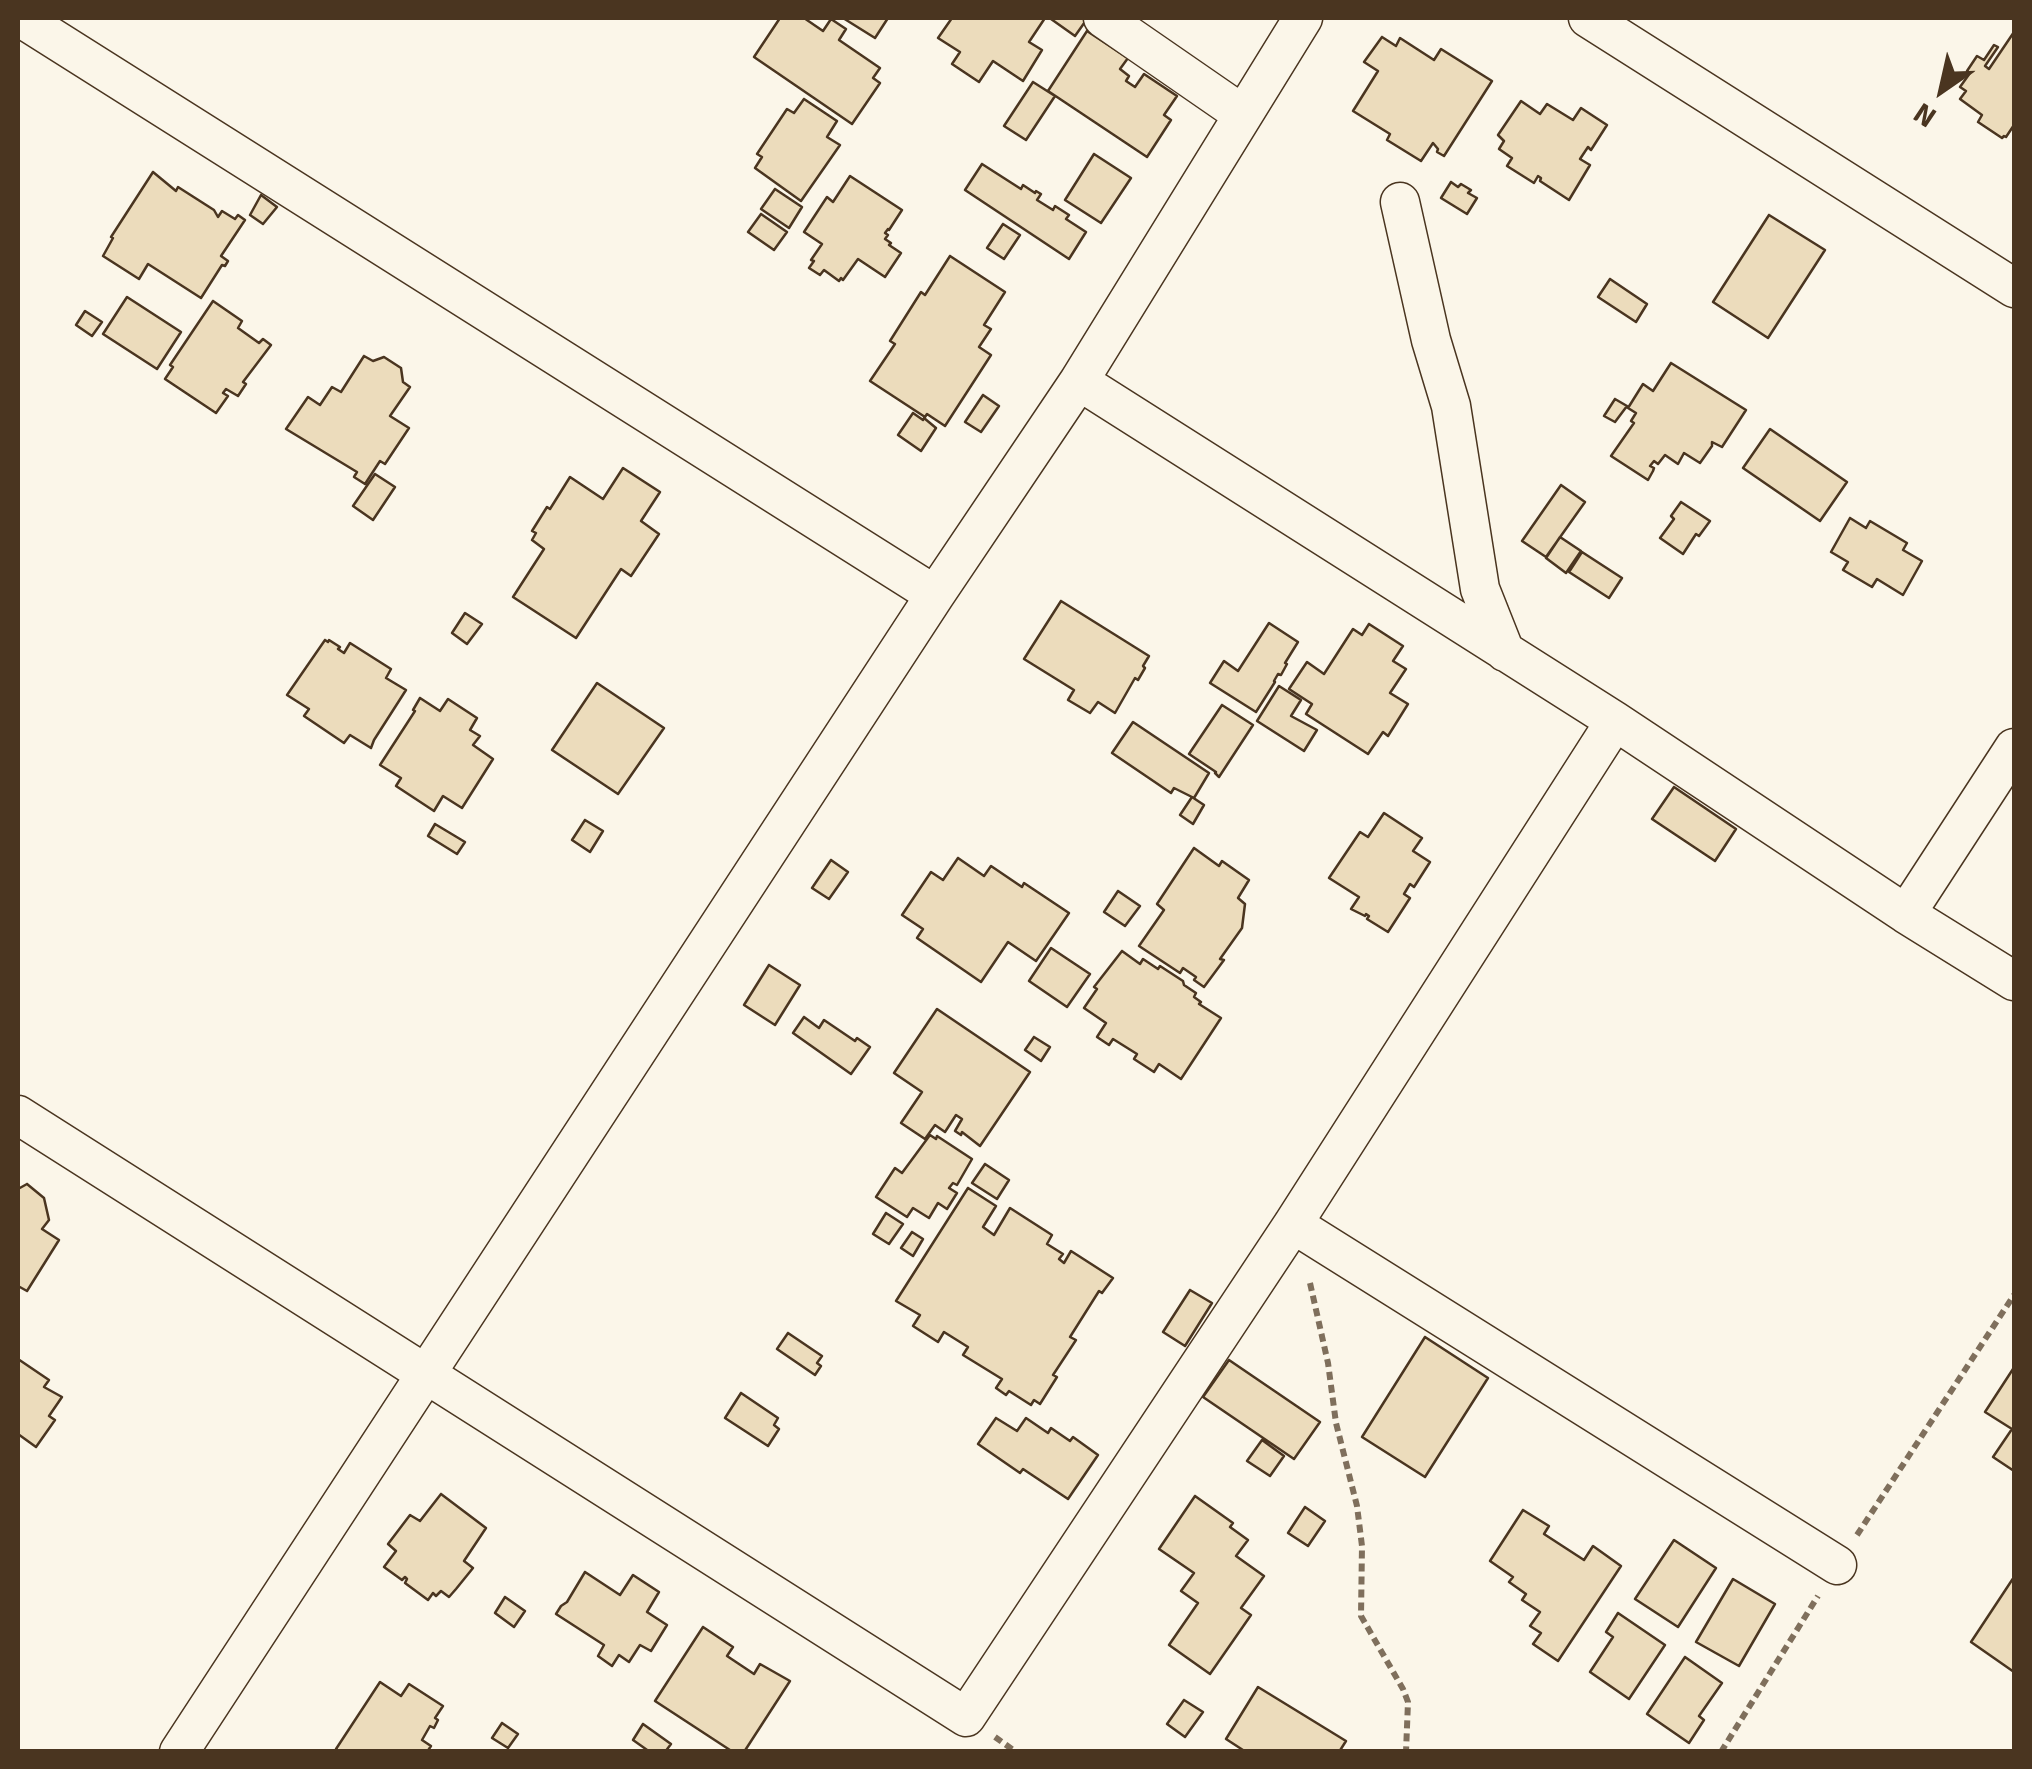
<!DOCTYPE html>
<style>
body{margin:0}
#map{position:relative;width:2032px;height:1769px;overflow:hidden;background:#fbf6e9;font-family:Signika,sans-serif}
canvas{display:block}
.frame{position:absolute;inset:0;border:20px solid #4a3520;pointer-events:none}
.north{position:absolute;left:1892px;top:40px;width:100px;height:100px;-webkit-text-stroke:8px #fbf6e9;paint-order:stroke;rotate:214deg;font-size:28px;font-weight:700;line-height:40px;text-align:center;color:#4a3520}
.north::after{content:'';display:block;margin:auto;width:35px;height:45px;background:#4a3520;clip-path:polygon(50% 0,100% 100%,50% 72%,0 100%)}
</style>
<div id="map">
<canvas width="2032" height="1769"></canvas>
<div class="frame"></div>
<div class="north">N</div>
</div>
<script>
const ctx = document.querySelector('canvas').getContext('2d');
ctx.lineJoin = 'round';
function fillPath(path, color) { ctx.fillStyle = color; ctx.fill(path, 'evenodd'); }
const shape = rows => new Path2D(rows.map(r => 'M' + r).join(''));
function strokePath(path, color, width, dash) { ctx.strokeStyle = color; ctx.lineWidth = width; ctx.lineCap = dash ? 'butt' : 'round'; ctx.setLineDash(dash || []); ctx.stroke(path); }
const building = shape([
 [780,18,804,18,823,31,831,19,846,29,839,40,880,68,873,78,880,83,852,124,754,57,780,18],
 [843,18,888,18,875,38,843,18],
 [952,18,1045,18,1029,42,1042,50,1023,81,993,61,979,82,952,64,960,52,938,38,952,18],
 [1052,18,1085,18,1087,19,1075,36,1051,19,1052,18],
 [1087,31,1128,58,1120,69,1129,76,1126,81,1135,87,1144,74,1177,96,1164,115,1171,120,1147,157,1048,91,1087,31],
 [2014,32,2014,125,2006,137,2004,136,2002,138,1978,122,1982,115,1960,99,1966,91,1960,87,1970,73,1967,71,1977,56,1984,60,1994,45,1998,47,1985,66,1989,69,2014,32],
 [1382,37,1396,46,1400,38,1434,60,1441,49,1492,81,1444,156,1437,152,1438,149,1433,143,1421,161,1387,140,1390,134,1353,111,1378,71,1364,62,1382,37],
 [1033,82,1055,96,1026,140,1004,126,1033,82],
 [804,99,837,121,827,137,840,145,801,201,755,168,762,157,757,154,787,109,794,113,804,99],
 [1521,101,1540,114,1547,104,1573,120,1581,108,1607,125,1591,150,1588,147,1580,159,1590,165,1569,200,1540,181,1541,178,1538,176,1534,183,1507,166,1512,158,1499,149,1504,141,1498,135,1521,101],
 [1094,154,1131,178,1101,223,1065,200,1094,154],
 [982,164,1021,189,1023,185,1035,193,1036,191,1041,194,1037,200,1053,210,1055,206,1069,215,1066,219,1086,232,1069,259,965,190,982,164],
 [153,172,176,191,178,187,214,210,218,217,222,211,235,219,238,215,245,220,221,256,228,261,225,266,222,265,201,298,148,264,139,279,103,256,113,238,111,237,153,172],
 [850,176,902,210,889,230,888,229,885,233,888,235,885,239,891,243,889,245,901,253,885,277,858,259,843,280,841,278,839,281,824,270,820,275,809,268,814,261,811,260,822,244,804,232,827,197,833,202,850,176],
 [1451,182,1458,187,1461,184,1471,190,1468,193,1477,198,1467,214,1441,198,1451,182],
 [775,189,802,207,789,228,761,209,775,189],
 [261,195,277,207,263,224,250,215,261,195],
 [761,214,787,232,774,250,748,232,761,214],
 [1769,215,1825,250,1768,338,1713,302,1769,215],
 [1003,224,1020,235,1004,259,987,248,1003,224],
 [950,256,1005,292,984,325,991,329,979,347,991,355,945,426,927,414,925,417,870,381,895,344,890,341,921,292,925,295,950,256],
 [1610,279,1647,304,1636,322,1598,297,1610,279],
 [127,297,181,332,157,369,103,334,127,297],
 [213,301,242,321,238,328,259,343,263,339,271,345,243,382,246,384,238,396,226,389,223,393,228,396,216,413,165,379,173,367,170,365,213,301],
 [85,311,102,322,92,336,76,325,85,311],
 [364,356,373,361,384,357,401,368,403,382,410,387,390,416,409,428,385,464,380,461,365,484,354,477,357,472,286,429,308,397,320,405,332,387,341,392,364,356],
 [1671,363,1746,410,1722,447,1712,442,1712,446,1700,463,1684,453,1678,464,1665,455,1658,464,1654,461,1650,466,1654,468,1653,471,1648,480,1611,456,1634,423,1631,421,1636,413,1628,408,1643,384,1653,391,1671,363],
 [983,395,999,406,981,432,965,422,983,395],
 [1615,399,1627,406,1615,422,1604,416,1615,399],
 [913,413,923,420,924,418,936,428,921,451,898,435,913,413],
 [1770,429,1847,482,1820,521,1743,468,1770,429],
 [623,468,660,492,641,521,659,534,631,576,621,569,576,638,513,597,544,549,532,540,536,533,532,531,547,507,550,509,570,477,603,499,623,468],
 [375,474,395,487,373,520,353,506,375,474],
 [1561,485,1585,502,1546,557,1522,541,1561,485],
 [1681,502,1710,521,1699,536,1696,534,1683,554,1660,538,1674,519,1671,516,1681,502],
 [1850,518,1866,528,1870,521,1907,543,1903,550,1922,561,1903,595,1877,579,1872,587,1843,570,1848,562,1831,552,1850,518],
 [1560,537,1581,551,1566,573,1546,558,1560,537],
 [1582,552,1622,578,1609,598,1569,572,1582,552],
 [1061,601,1149,656,1143,666,1145,668,1138,680,1135,678,1115,713,1098,702,1090,713,1068,700,1074,690,1024,659,1061,601],
 [465,613,482,624,467,644,452,633,465,613],
 [1269,623,1298,642,1285,663,1287,664,1281,675,1278,674,1274,681,1275,682,1256,712,1210,683,1224,661,1238,671,1269,623],
 [1369,624,1403,646,1393,661,1406,669,1390,693,1408,704,1388,736,1383,732,1368,754,1306,714,1312,704,1289,689,1307,662,1324,674,1353,629,1362,635,1369,624],
 [325,640,328,642,329,640,340,647,338,649,344,653,350,643,391,669,386,678,406,690,374,740,371,748,350,735,344,743,304,716,309,709,287,695,325,640],
 [597,683,664,728,618,794,552,750,597,683],
 [1279,686,1301,700,1291,716,1317,730,1304,751,1257,721,1279,686],
 [420,698,440,711,448,699,477,718,470,730,480,736,473,745,493,759,462,808,443,796,434,811,396,786,401,778,380,765,415,711,413,710,420,698],
 [1222,705,1253,725,1219,777,1215,773,1216,772,1189,754,1222,705],
 [1133,722,1209,773,1194,798,1174,788,1171,793,1112,753,1133,722],
 [1674,787,1736,829,1715,861,1652,819,1674,787],
 [1192,797,1204,805,1193,824,1180,815,1192,797],
 [1384,813,1422,838,1413,851,1430,862,1414,887,1410,884,1404,894,1410,898,1388,932,1367,919,1369,916,1366,914,1365,916,1351,909,1359,897,1329,878,1360,832,1368,837,1384,813],
 [585,820,603,831,590,852,572,840,585,820],
 [435,824,465,842,457,854,428,836,435,824],
 [1194,848,1219,866,1222,861,1249,880,1238,898,1245,904,1242,928,1220,959,1224,960,1204,987,1194,980,1196,977,1183,968,1180,973,1139,946,1164,910,1157,904,1194,848],
 [958,858,984,876,991,866,1022,887,1024,883,1069,913,1036,961,1008,942,981,982,917,938,923,929,902,915,931,872,943,880,958,858],
 [831,860,848,872,829,899,812,888,831,860],
 [1118,891,1140,906,1125,926,1104,912,1118,891],
 [1051,948,1090,974,1067,1007,1029,981,1051,948],
 [1122,951,1140,964,1143,959,1158,969,1160,966,1183,981,1184,985,1196,993,1194,997,1201,1002,1199,1004,1221,1018,1181,1079,1159,1064,1154,1072,1134,1059,1137,1054,1113,1039,1109,1045,1097,1037,1106,1023,1084,1008,1097,989,1094,987,1122,951],
 [769,965,800,985,775,1025,744,1005,769,965],
 [937,1009,1030,1072,980,1146,962,1132,961,1135,955,1131,962,1119,956,1115,945,1132,935,1125,925,1139,901,1123,922,1092,894,1073,937,1009],
 [804,1017,819,1028,824,1020,855,1041,857,1038,870,1047,851,1074,793,1033,804,1017],
 [1034,1037,1050,1047,1041,1061,1025,1050,1034,1037],
 [930,1135,936,1139,937,1136,972,1159,957,1185,953,1183,949,1188,957,1193,947,1209,938,1203,929,1218,913,1208,907,1217,876,1197,895,1168,902,1173,930,1135],
 [985,1164,1009,1180,997,1199,972,1183,985,1164],
 [27,1184,44,1198,49,1220,42,1229,59,1240,27,1291,18,1286,18,1189,27,1184],
 [968,1188,996,1206,983,1227,994,1235,1010,1208,1052,1235,1047,1244,1063,1254,1059,1259,1064,1263,1071,1251,1113,1278,1102,1293,1099,1291,1070,1337,1076,1340,1053,1375,1057,1377,1040,1404,1034,1400,1031,1405,1009,1391,1006,1395,996,1388,1002,1379,963,1355,968,1347,944,1332,938,1342,913,1326,920,1315,896,1301,968,1188],
 [886,1213,903,1224,889,1244,873,1234,886,1213],
 [912,1232,923,1239,913,1256,901,1248,912,1232],
 [1190,1290,1212,1303,1185,1346,1163,1332,1190,1290],
 [788,1333,822,1356,817,1363,821,1366,815,1375,777,1349,788,1333],
 [1425,1337,1488,1378,1425,1477,1362,1437,1425,1337],
 [18,1359,49,1380,44,1387,62,1397,49,1416,55,1420,36,1447,18,1434,18,1359],
 [1229,1360,1320,1422,1294,1459,1203,1397,1229,1360],
 [2013,1369,2014,1370,2014,1471,1993,1457,2012,1429,1985,1412,2013,1369],
 [741,1393,778,1418,774,1425,779,1429,768,1446,725,1418,741,1393],
 [996,1418,1017,1431,1026,1418,1048,1433,1051,1428,1070,1441,1073,1437,1098,1455,1068,1499,1023,1469,1020,1473,978,1444,996,1418],
 [1262,1440,1284,1456,1270,1476,1247,1461,1262,1440],
 [441,1494,486,1528,464,1561,473,1568,456,1589,449,1597,441,1591,436,1596,433,1593,428,1600,405,1583,407,1579,405,1577,402,1580,384,1567,396,1551,388,1544,410,1515,420,1521,441,1494],
 [1195,1496,1233,1523,1230,1527,1248,1540,1236,1556,1264,1576,1241,1608,1251,1615,1210,1674,1169,1645,1198,1603,1181,1591,1194,1573,1159,1549,1195,1496],
 [1305,1507,1325,1521,1308,1546,1288,1533,1305,1507],
 [1523,1510,1549,1526,1544,1534,1584,1560,1593,1546,1621,1566,1558,1661,1533,1644,1541,1633,1530,1626,1540,1612,1522,1600,1526,1594,1509,1582,1513,1577,1490,1561,1523,1510],
 [1674,1540,1716,1568,1678,1627,1635,1599,1674,1540],
 [585,1572,620,1595,633,1575,659,1592,647,1612,667,1625,651,1651,640,1645,629,1662,619,1655,612,1666,598,1656,604,1645,556,1614,561,1606,567,1602,585,1572],
 [2014,1577,2014,1672,1971,1642,2014,1577],
 [1733,1579,1775,1604,1739,1666,1696,1642,1733,1579],
 [505,1597,525,1611,514,1627,495,1613,505,1597],
 [1618,1613,1665,1645,1629,1699,1590,1672,1613,1637,1606,1632,1618,1613],
 [703,1627,733,1647,727,1656,754,1674,760,1664,790,1681,744,1752,733,1752,655,1701,703,1627],
 [1685,1657,1722,1683,1699,1716,1704,1720,1689,1743,1647,1714,1685,1657],
 [380,1682,401,1696,409,1684,443,1706,435,1718,438,1720,434,1728,430,1726,422,1740,431,1746,427,1752,340,1752,336,1749,380,1682],
 [1258,1687,1346,1741,1339,1752,1246,1752,1226,1739,1258,1687],
 [1184,1700,1203,1712,1185,1737,1167,1724,1184,1700],
 [502,1723,518,1734,508,1748,492,1738,502,1723],
 [643,1724,671,1744,665,1752,650,1752,633,1740,643,1724]
]);
const path = shape([
 [1310,1283,1328,1363,1336,1423,1357,1506,1362,1546,1361,1616,1403,1689,1408,1702,1406,1752],
 [1857,1535,2014,1295],
 [995,1737,1016,1752],
 [1721,1752,1818,1596]
]);
const minor = shape([
 [21,18,935,595],
 [1103,18,1242,114],
 [1588,18,2014,288],
 [1400,202,1431,340,1451,406,1480,589,1505,652],
 [1079,381,1615,721,1906,914,2014,981],
 [1906,914,2014,748],
 [18,1115,966,1717,1293,1224,1615,721],
 [1293,1224,1837,1565],
 [179,1752,935,595,1079,381,1303,18]
]);
fillPath(building, '#ecdcbc');
strokePath(building, '#4a3520', 2.5);
strokePath(minor, '#4a3520', 41);
strokePath(path, '#7f6f5c', 6, [8, 5]);
strokePath(minor, '#fbf6e9', 38);
</script>
